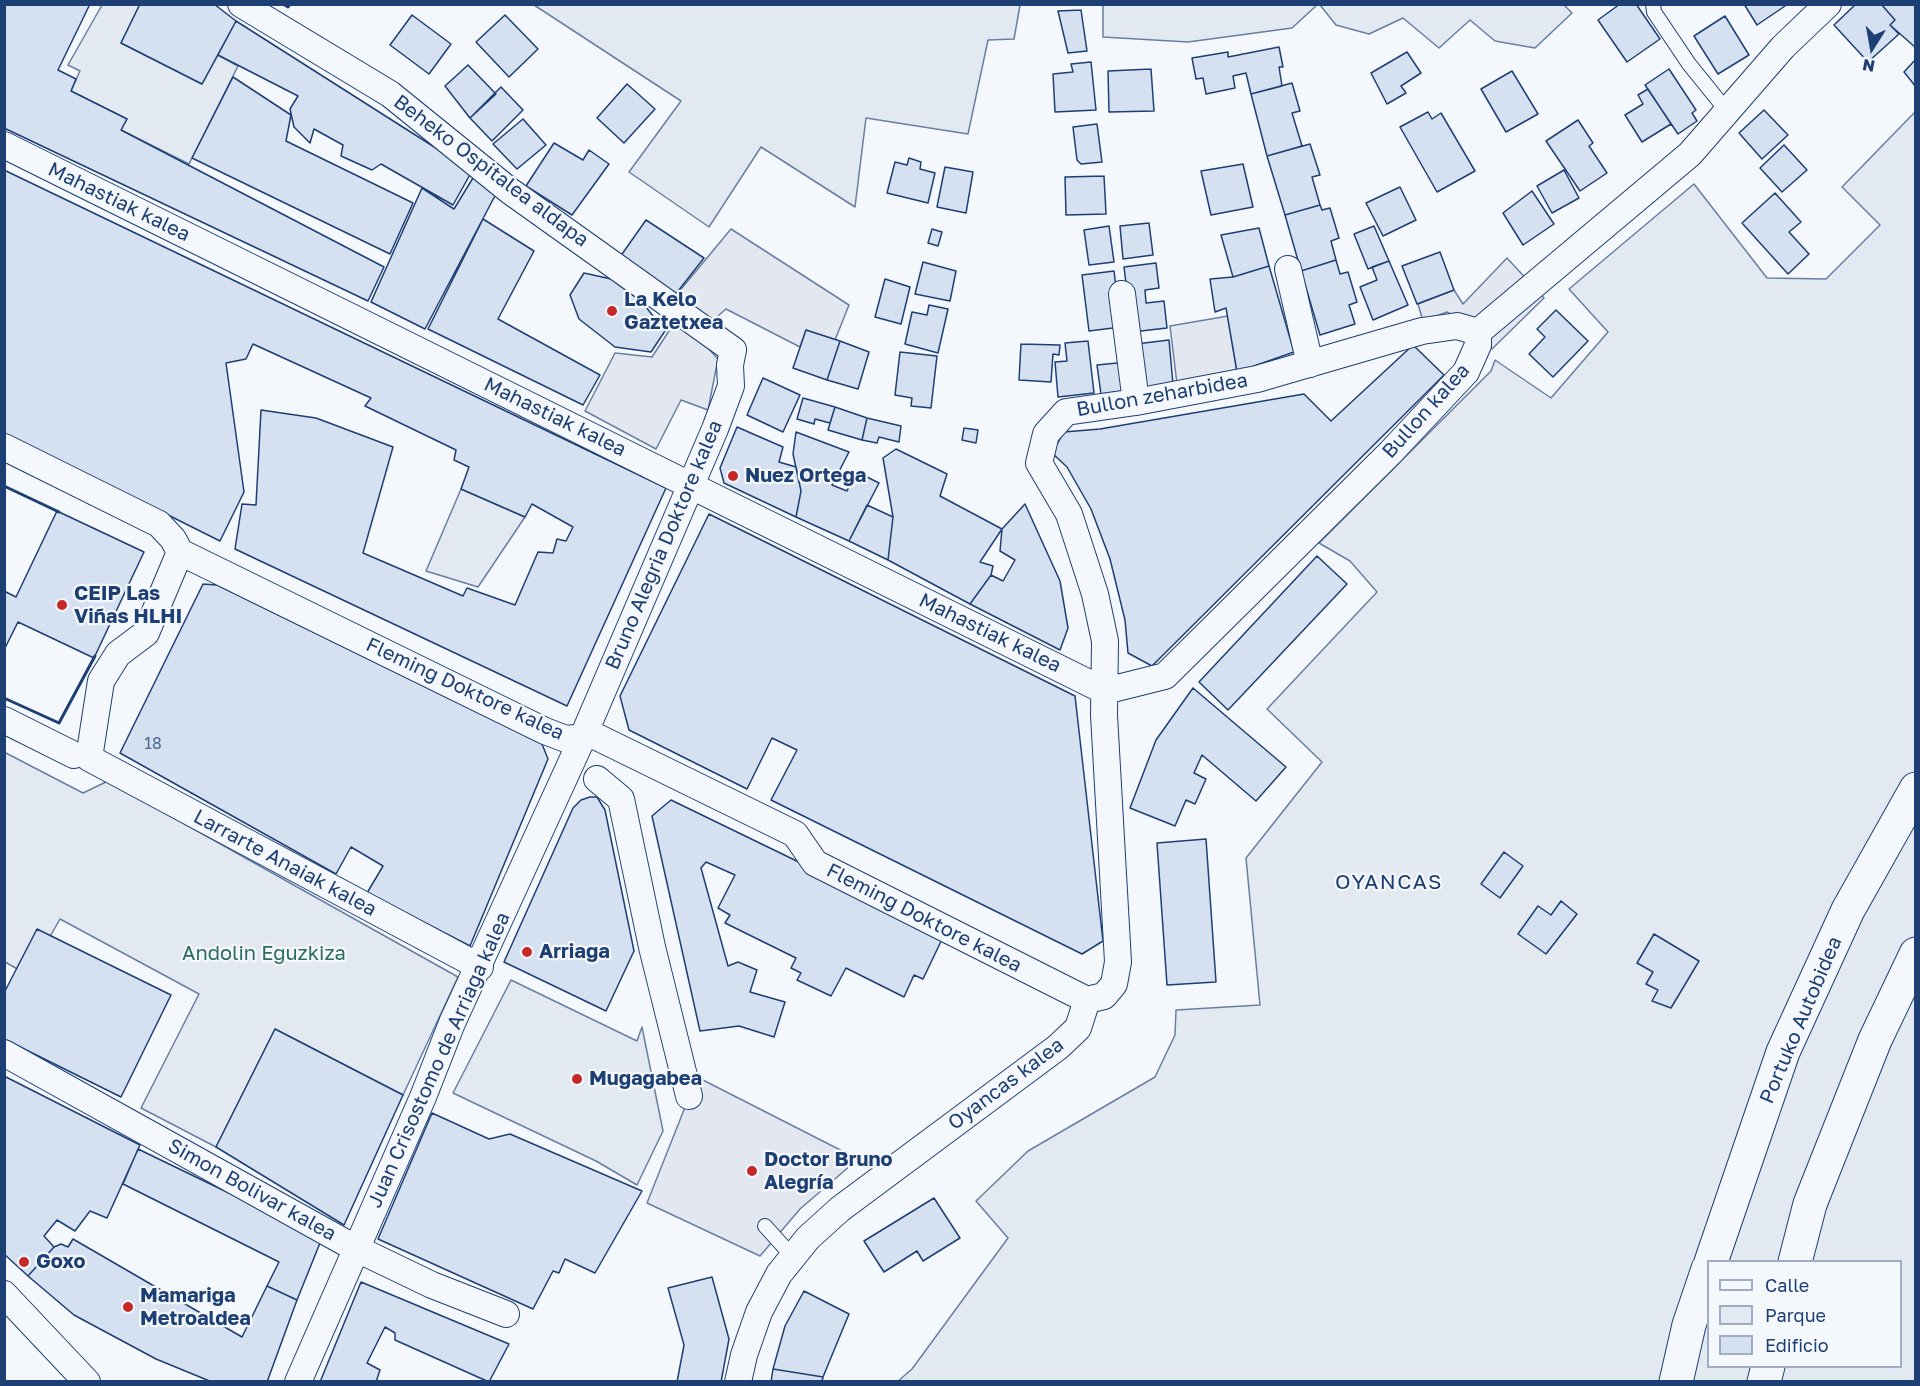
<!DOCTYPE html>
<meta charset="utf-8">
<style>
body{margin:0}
#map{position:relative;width:1920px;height:1386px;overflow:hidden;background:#f4f7fb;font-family:"Golos Text",sans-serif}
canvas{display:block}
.frame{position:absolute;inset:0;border:6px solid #1d3f73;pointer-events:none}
.legend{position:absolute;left:1707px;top:1260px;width:195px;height:108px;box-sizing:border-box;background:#f4f7fb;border:2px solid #9eadc5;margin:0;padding:8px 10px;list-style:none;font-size:18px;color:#1d3f73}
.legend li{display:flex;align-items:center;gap:12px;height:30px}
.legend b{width:30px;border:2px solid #9eadc5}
.north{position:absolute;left:1842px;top:18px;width:60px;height:60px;-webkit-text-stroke:4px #f4f7fb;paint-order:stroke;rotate:191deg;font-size:16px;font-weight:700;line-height:24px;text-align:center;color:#1d3f73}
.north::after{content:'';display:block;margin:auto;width:21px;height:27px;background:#1d3f73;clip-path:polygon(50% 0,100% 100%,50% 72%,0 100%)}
</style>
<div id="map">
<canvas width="1920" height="1386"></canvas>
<div class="frame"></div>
<ul class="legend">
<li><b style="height:8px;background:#f4f7fb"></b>Calle</li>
<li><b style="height:16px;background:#e3e9f0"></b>Parque</li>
<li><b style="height:16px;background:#d5e0f0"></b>Edificio</li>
</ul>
<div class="north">N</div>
</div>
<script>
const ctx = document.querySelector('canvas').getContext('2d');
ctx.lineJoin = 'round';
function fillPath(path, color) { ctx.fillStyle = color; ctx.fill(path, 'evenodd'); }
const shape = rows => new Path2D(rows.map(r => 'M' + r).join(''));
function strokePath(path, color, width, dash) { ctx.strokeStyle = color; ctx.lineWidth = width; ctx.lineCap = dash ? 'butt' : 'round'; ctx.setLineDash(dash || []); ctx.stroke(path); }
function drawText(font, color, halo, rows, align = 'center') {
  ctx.font = font + ' "Golos Text",sans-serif'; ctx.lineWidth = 4.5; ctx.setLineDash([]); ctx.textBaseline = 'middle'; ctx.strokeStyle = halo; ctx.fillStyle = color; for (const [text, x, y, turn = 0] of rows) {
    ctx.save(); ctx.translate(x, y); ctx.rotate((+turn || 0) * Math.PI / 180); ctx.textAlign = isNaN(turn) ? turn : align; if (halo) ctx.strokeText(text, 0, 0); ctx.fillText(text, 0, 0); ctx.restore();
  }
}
const green = shape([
 [140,4,121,43,202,84,218,55,238,66,189,164,121,130,127,119,71,91,80,71,68,65,102,5,140,4],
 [534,5,1020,5,1014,39,988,40,968,134,866,118,855,207,761,147,709,227,629,172,681,101,534,5],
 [1103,5,1103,4,1317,5,1292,28,1188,42,1103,37,1103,5],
 [1564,5,1572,13,1535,48,1495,41,1470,20,1439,48,1403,18,1369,34,1336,25,1320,5,1564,5],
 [1915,112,1915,1381,897,1382,912,1369,1008,1238,976,1201,1028,1151,1155,1077,1175,1035,1176,1010,1260,1005,1246,858,1322,762,1267,709,1377,592,1350,561,1319,543,1491,371,1495,360,1551,398,1608,332,1569,289,1694,184,1767,278,1826,279,1880,225,1842,187,1915,112],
 [1708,1262,1900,1262,1900,1366,1708,1366,1708,1262],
 [461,489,525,517,478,587,426,571,461,489],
 [4,752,83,793,108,781,458,977,403,1095,275,1029,216,1147,141,1108,199,994,60,919,28,975,5,962,4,752],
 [511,980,637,1041,642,1027,663,1131,637,1185,596,1161,453,1093,511,980]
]);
const parking = shape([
 [731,229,849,305,835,340,806,330,800,347,726,309,696,335,718,359,708,410,681,400,656,449,585,411,615,353,652,357,669,331,662,312,731,229],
 [1507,258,1544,298,1492,349,1478,332,1447,312,1423,321,1418,304,1454,290,1463,304,1507,258],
 [1228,316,1237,372,1177,384,1170,326,1228,316],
 [697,1077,858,1159,800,1209,760,1256,647,1203,697,1077]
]);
const building = shape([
 [4,4,90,4,58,70,76,79,71,91,127,119,121,130,384,267,368,301,4,128,4,4],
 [140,4,214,4,236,21,202,84,121,43,140,4],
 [1620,4,1636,4,1660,39,1627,62,1598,20,1620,4],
 [1744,4,1788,4,1757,25,1744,4],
 [1856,4,1881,4,1895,20,1890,25,1899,34,1868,62,1834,25,1856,4],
 [1881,4,1916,4,1916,48,1890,25,1895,20,1881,4],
 [1081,10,1087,51,1068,53,1058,11,1081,10],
 [412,15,451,44,429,74,390,45,412,15],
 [505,15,538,49,509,77,476,42,505,15],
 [1725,16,1749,55,1718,74,1694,36,1725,16],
 [236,21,472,171,453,205,381,164,372,170,341,156,343,145,314,129,310,143,294,127,290,109,298,96,218,55,236,21],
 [1279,47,1283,67,1279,67,1282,86,1251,94,1246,73,1233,76,1235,88,1206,94,1203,78,1196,79,1192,58,1228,52,1228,57,1279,47],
 [1407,52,1421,73,1401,86,1406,93,1387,104,1371,73,1407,52],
 [1916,59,1916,87,1904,72,1916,59],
 [1091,62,1096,110,1055,112,1053,74,1073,72,1071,64,1091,62],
 [468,65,496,94,470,118,445,86,468,65],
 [1151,69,1154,111,1109,112,1108,71,1151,69],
 [1669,69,1696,110,1692,113,1697,121,1678,134,1645,85,1669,69],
 [1512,71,1538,114,1506,132,1481,89,1512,71],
 [233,77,291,115,286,141,413,203,390,254,192,158,233,77],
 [1292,83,1300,111,1292,113,1302,146,1267,156,1251,94,1292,83],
 [627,84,655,109,624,143,597,118,627,84],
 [501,87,523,110,492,141,470,118,501,87],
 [1648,89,1671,124,1642,142,1625,115,1643,104,1638,95,1648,89],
 [1764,110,1788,135,1762,159,1739,133,1764,110],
 [1428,112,1432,119,1441,113,1475,171,1437,192,1400,127,1428,112],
 [523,119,546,145,517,169,493,144,523,119],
 [1578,120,1593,143,1589,146,1607,173,1580,191,1546,141,1578,120],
 [1097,124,1102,162,1081,164,1077,160,1073,127,1097,124],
 [554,143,583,160,589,150,609,164,572,215,526,186,554,143],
 [1310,144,1320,175,1312,177,1320,205,1285,215,1267,156,1310,144],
 [1784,145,1807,170,1782,192,1760,168,1784,145],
 [909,158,921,162,920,169,935,173,928,203,887,193,895,162,907,165,909,158],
 [1243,164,1253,207,1211,215,1201,171,1243,164],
 [945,167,973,172,966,213,937,207,945,167],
 [4,170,666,488,567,706,235,549,242,504,256,505,261,410,316,418,393,447,363,553,463,596,467,588,515,605,538,552,553,553,557,539,566,541,573,527,532,504,525,517,461,489,469,467,454,460,456,450,365,406,371,398,253,344,246,359,226,363,244,492,220,541,4,433,4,170],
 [1564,170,1579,198,1552,213,1537,186,1564,170],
 [476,173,498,190,425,329,371,302,422,188,454,209,476,173],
 [1104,176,1106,214,1066,215,1065,177,1104,176],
 [1400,187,1416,220,1383,236,1366,203,1400,187],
 [1532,191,1554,224,1523,245,1503,213,1532,191],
 [1775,193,1801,222,1789,232,1809,254,1788,274,1742,223,1775,193],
 [1320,205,1322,210,1330,208,1339,238,1331,241,1336,260,1301,271,1285,215,1320,205],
 [483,219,534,251,498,319,600,375,583,405,428,329,483,219],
 [646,220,704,258,675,295,620,257,646,220],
 [1149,223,1153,255,1123,259,1120,226,1149,223],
 [1109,226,1114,262,1089,265,1084,230,1109,226],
 [1374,226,1389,261,1368,269,1354,234,1374,226],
 [1259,228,1269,266,1233,277,1221,235,1259,228],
 [932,229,942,232,938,246,928,243,932,229],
 [1440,252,1454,290,1417,304,1402,266,1440,252],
 [1336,260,1340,274,1348,272,1357,302,1349,305,1355,324,1320,335,1301,271,1336,260],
 [1389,261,1408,305,1373,320,1360,287,1377,280,1372,267,1389,261],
 [923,262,956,271,950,301,915,294,923,262],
 [1156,263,1159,288,1145,290,1146,303,1164,301,1167,328,1132,332,1124,267,1156,263],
 [1269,266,1294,352,1237,372,1226,308,1215,312,1210,279,1233,277,1269,266],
 [1114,271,1121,327,1089,331,1082,275,1114,271],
 [584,273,611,279,642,302,665,331,651,352,615,347,579,319,570,295,584,273],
 [885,279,910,287,901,324,875,317,885,279],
 [929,305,948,309,938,353,905,344,912,312,927,315,929,305],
 [1556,310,1588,341,1553,377,1529,354,1545,337,1537,329,1556,310],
 [806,330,840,341,827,380,793,368,806,330],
 [1169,340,1173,384,1141,388,1136,344,1169,340],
 [840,341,869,352,858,389,827,380,840,341],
 [1088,341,1094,393,1058,397,1055,362,1067,361,1065,343,1088,341],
 [1021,344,1060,345,1059,355,1053,354,1051,382,1019,380,1021,344],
 [1413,345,1444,375,1152,666,1128,653,1125,620,1110,559,1091,509,1067,467,1052,453,1064,432,1100,429,1304,394,1331,421,1413,345],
 [900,352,937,356,931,408,911,406,912,398,895,395,900,352],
 [1127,362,1131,390,1101,394,1097,365,1127,362],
 [763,378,800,395,783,432,747,415,763,378],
 [803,398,835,407,830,423,815,419,814,424,797,419,803,398],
 [835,407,867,418,862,440,828,430,835,407],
 [867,418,901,426,899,442,879,437,877,443,862,440,867,418],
 [737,427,783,447,779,462,796,467,801,491,796,517,724,483,720,468,737,427],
 [964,428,978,430,976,443,962,440,964,428],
 [796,432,849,452,832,485,847,491,855,471,879,483,849,541,796,517,801,491,793,454,796,432],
 [896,449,947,474,940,496,1002,529,980,562,993,566,991,575,970,604,888,560,893,517,883,458,896,449],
 [1025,504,1060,581,1068,628,1060,650,970,604,991,575,1003,581,1015,560,1000,551,1002,529,1025,504],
 [867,505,893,517,888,560,849,541,867,505],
 [57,511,144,552,94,658,18,622,4,650,4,591,16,597,57,511],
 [709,514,1075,696,1103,941,1082,954,771,800,797,750,772,738,747,789,629,730,620,696,709,514],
 [1317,556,1347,584,1228,710,1199,682,1317,556],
 [203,584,217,585,542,744,548,759,470,946,367,893,383,866,351,847,336,874,120,753,203,584],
 [1193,688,1286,767,1256,801,1202,755,1194,773,1206,779,1195,804,1186,800,1175,826,1130,808,1156,740,1193,688],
 [590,797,597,797,605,810,634,951,606,1011,504,962,573,808,581,800,590,797],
 [671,800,945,933,923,979,914,975,904,997,846,968,831,996,797,980,801,973,791,968,796,958,725,923,730,915,718,908,735,875,706,862,701,868,728,966,738,962,757,970,750,992,785,1002,774,1037,739,1026,700,1031,652,816,671,800],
 [1206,839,1216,982,1167,985,1157,843,1206,839],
 [1504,852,1523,866,1500,898,1481,884,1504,852],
 [1561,901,1577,914,1546,954,1518,934,1538,906,1551,915,1561,901],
 [37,929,171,995,121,1097,4,1039,4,993,37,929],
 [1654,934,1699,961,1671,1008,1652,1001,1658,990,1646,984,1653,972,1637,963,1654,934],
 [275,1029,403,1095,344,1225,216,1147,275,1029],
 [4,1076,140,1145,107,1218,90,1211,75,1231,57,1220,44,1236,54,1247,28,1276,4,1254,4,1076],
 [432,1113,489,1139,510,1134,642,1191,595,1273,565,1259,559,1273,553,1271,533,1309,378,1239,432,1113],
 [138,1149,322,1238,297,1300,267,1286,279,1262,123,1184,138,1149],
 [934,1198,960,1238,923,1261,917,1251,884,1272,864,1241,934,1198],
 [73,1239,242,1337,267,1286,297,1300,267,1382,212,1382,156,1359,74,1315,28,1276,54,1247,61,1244,68,1247,73,1239],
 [712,1277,729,1339,721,1382,677,1382,684,1345,668,1288,712,1277],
 [361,1282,509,1344,489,1382,395,1340,395,1333,385,1327,367,1363,380,1370,376,1382,320,1382,361,1282],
 [804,1291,849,1314,823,1377,773,1369,785,1326,804,1291],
 [773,1369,823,1377,822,1382,771,1382,773,1369]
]);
const lane = shape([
 [1653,4,1654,12,1689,64,1727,111],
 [765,1226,793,1257]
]);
const street = shape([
 [241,4,390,94,510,191,733,350,730,365,731,386,715,429,582,739,452,1023,423,1097,298,1382],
 [4,145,1105,691],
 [1288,269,1310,364],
 [1122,294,1136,402],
 [1478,332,1690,154,1783,47,1828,4],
 [4,447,159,524,173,539,180,552,545,731,566,739,595,736,795,834,815,863,1087,1000],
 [180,552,146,633,118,654,101,681,89,758,480,967],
 [1105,691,1165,676,1390,453,1466,372,1478,345,1478,332],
 [4,720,74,755],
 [597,779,621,799,652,947,689,1096],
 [1087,1000,1104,996,1114,984,1118,962,1104,715,1105,641,1095,594,1069,514,1039,463,1046,434,1066,412,1136,402,1257,379,1422,331,1457,326,1478,332],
 [4,1053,355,1248,432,1285,506,1314],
 [4,1294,87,1382],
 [738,1382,744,1355,759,1312,779,1274,808,1238,840,1209,1058,1047,1078,1028,1087,1000]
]);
const highway = shape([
 [1711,1262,1783,1052,1848,910,1916,789],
 [1795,1262,1810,1204,1875,1040,1916,954],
 [1676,1382,1689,1325,1708,1269],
 [1764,1382,1768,1366]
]);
const wall = shape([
 [283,4,288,7,290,4],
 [4,486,59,512],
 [4,698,59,723,95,656]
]);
const markers = [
 [612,311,6,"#c62828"],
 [733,476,6,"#c62828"],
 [62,605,6,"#c62828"],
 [527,952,6,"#c62828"],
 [577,1079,6,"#c62828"],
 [752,1171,6,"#c62828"],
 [24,1262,6,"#c62828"],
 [128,1307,6,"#c62828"]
];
const numberNames = [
 ["18",153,744]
];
const streetNames = [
 ["Beheko Ospitalea aldapa",491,171,37],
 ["Mahastiak kalea",119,202,26],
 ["Bullon zeharbidea",1162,395,-10],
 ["Bullon kalea",1426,411,-48],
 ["Mahastiak kalea",555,417,26],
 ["Bruno Alegria Doktore kalea",664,545,-67],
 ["Mahastiak kalea",990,633,26],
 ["Fleming Doktore kalea",465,689,25],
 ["Larrarte Anaiak kalea",285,863,28],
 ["Fleming Doktore kalea",924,918,27],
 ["Portuko Autobidea",1801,1020,-67],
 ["Juan Crisostomo de Arriaga kalea",439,1060,-66],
 ["Oyancas kalea",1006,1084,-37],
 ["Simon Bolivar kalea",252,1190,29]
];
const poiNames = [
 ["La Kelo",624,300],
 ["Gaztetxea",624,323],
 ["Nuez Ortega",745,476],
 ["CEIP Las",74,594],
 ["Viñas HLHI",74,617],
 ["Arriaga",539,952],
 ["Mugagabea",589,1079],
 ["Doctor Bruno",764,1160],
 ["Alegría",764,1183],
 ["Goxo",36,1262],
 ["Mamariga",140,1296],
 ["Metroaldea",140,1319]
];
const parkNames = [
 ["Andolin Eguzkiza",264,954]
];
const neighbourhoodNames = [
 ["OYANCAS",1389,882]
];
fillPath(green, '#e3e9f0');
strokePath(green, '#687fa3', 1.5);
fillPath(parking, '#e3e8f0');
strokePath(parking, '#687fa3', 1.5);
fillPath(building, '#d5e0f0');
strokePath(building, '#1d3f73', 1.5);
strokePath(lane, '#1d3f73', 16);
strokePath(street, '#1d3f73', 28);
strokePath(highway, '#1d3f73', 35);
strokePath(lane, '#f4f7fb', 14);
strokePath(street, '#f4f7fb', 26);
strokePath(highway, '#f4f7fb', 33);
strokePath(wall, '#1d3f73', 3);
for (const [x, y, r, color] of markers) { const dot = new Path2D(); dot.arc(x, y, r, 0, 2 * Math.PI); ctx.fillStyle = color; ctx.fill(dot); strokePath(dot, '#f4f7fb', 2); }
drawText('16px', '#4b6792', null, numberNames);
drawText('20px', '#1d3f73', '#f4f7fb', streetNames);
drawText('bold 20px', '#1d3f73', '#f4f7fb', poiNames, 'left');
drawText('20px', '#2c6c60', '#f4f7fb', parkNames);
ctx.letterSpacing = '1.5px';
drawText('21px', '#1d3f73', '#f4f7fb', neighbourhoodNames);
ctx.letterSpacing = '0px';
</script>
